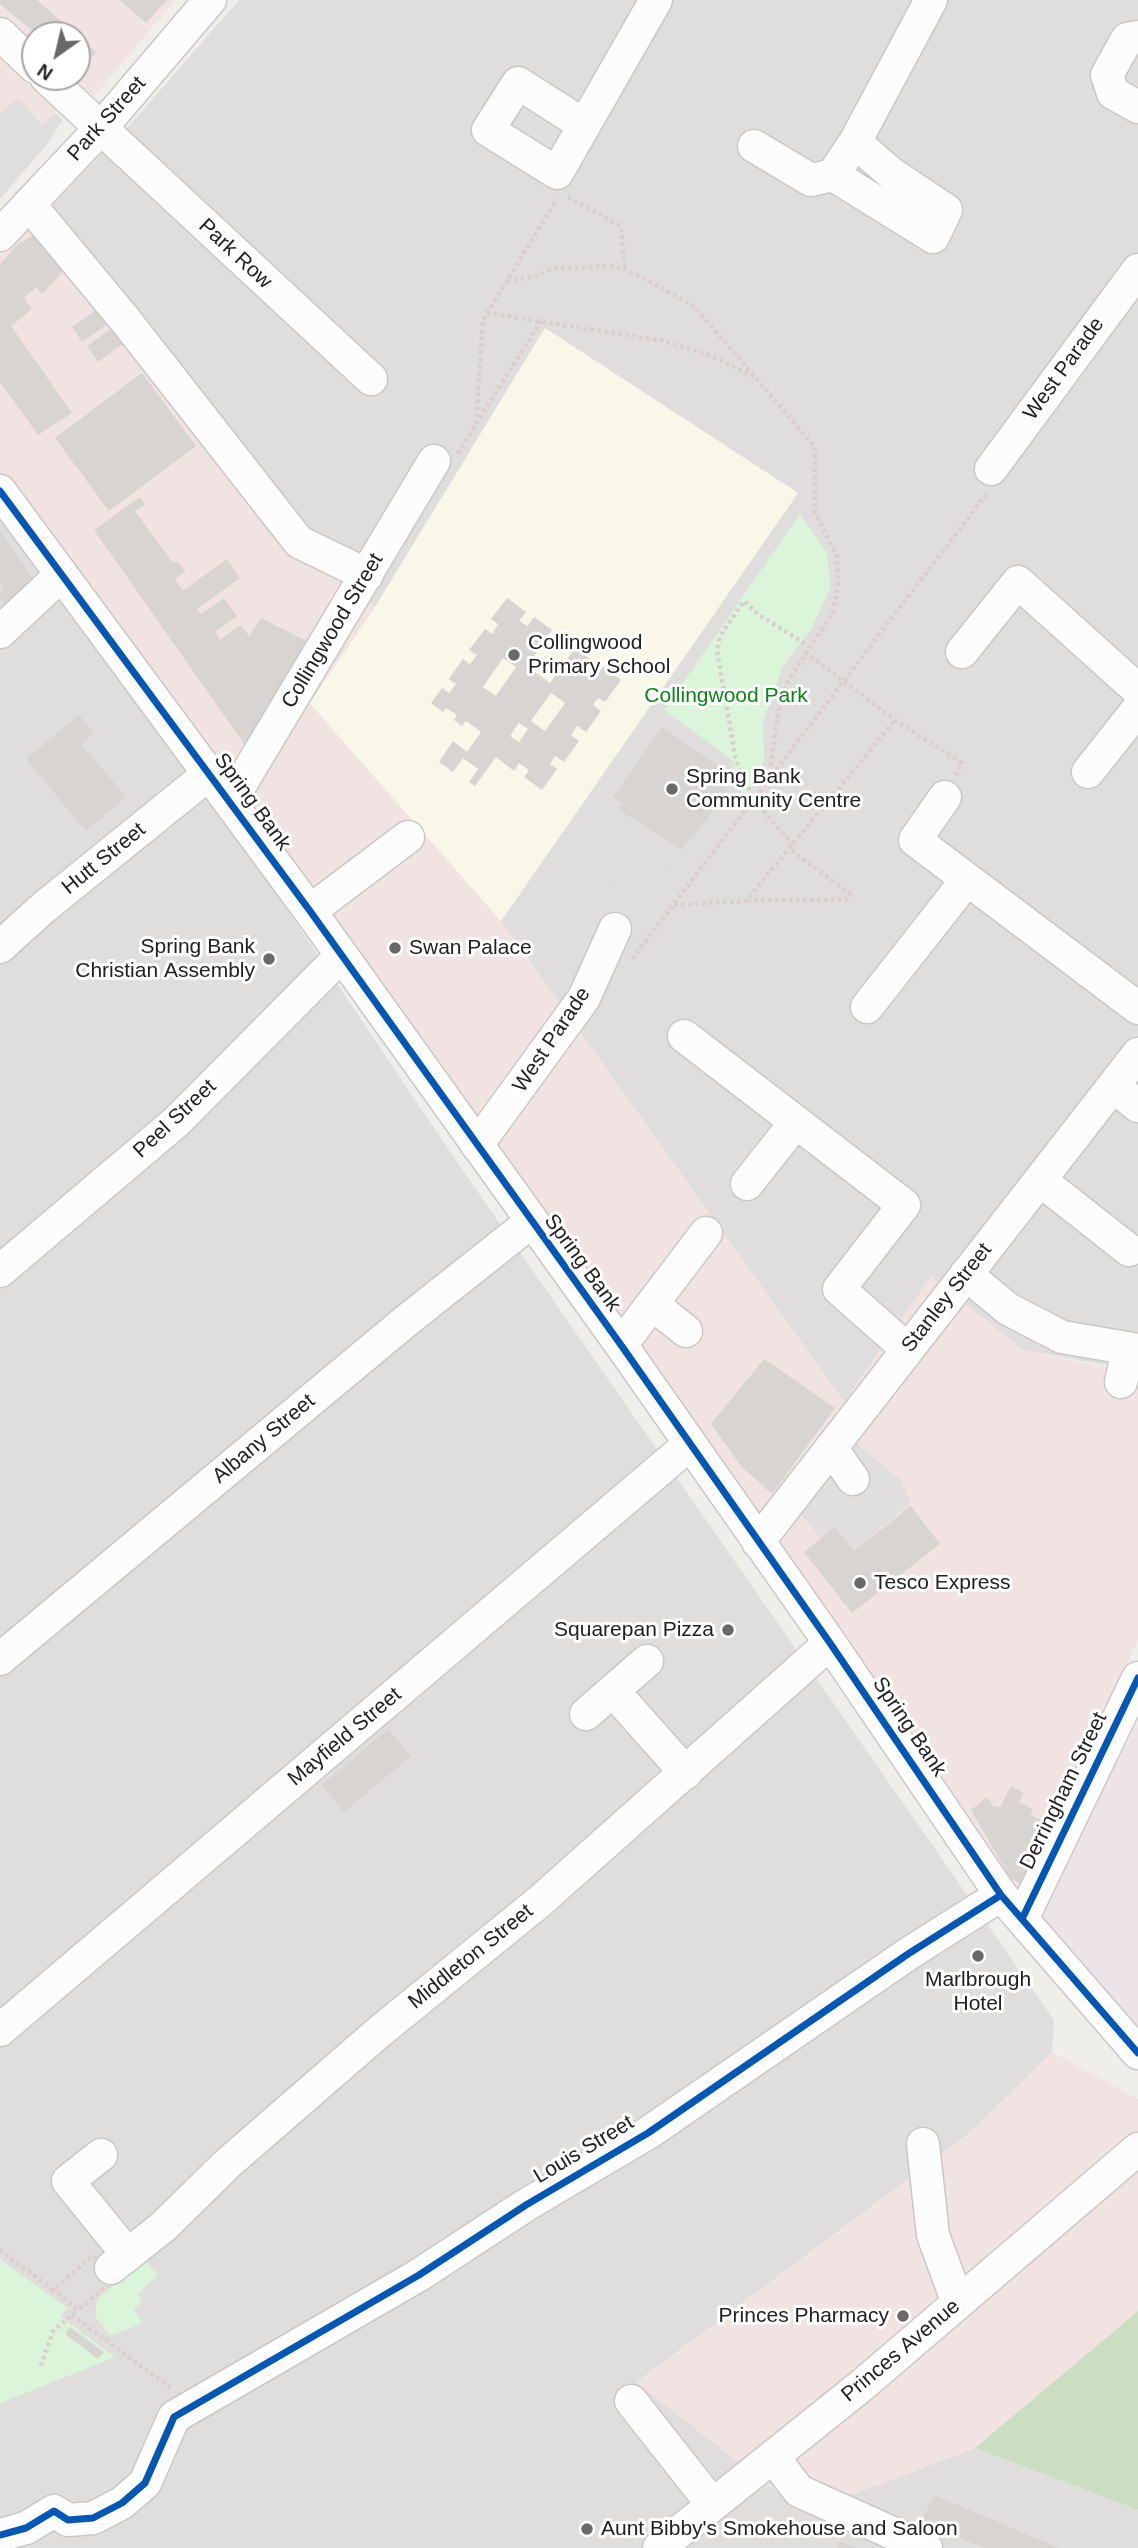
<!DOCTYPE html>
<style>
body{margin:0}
#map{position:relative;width:1138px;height:2548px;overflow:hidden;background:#f0eeeb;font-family:Helvetica,sans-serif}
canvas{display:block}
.north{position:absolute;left:21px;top:21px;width:70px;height:70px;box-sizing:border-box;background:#fff;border:2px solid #a7a7a7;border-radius:50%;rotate:214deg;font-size:19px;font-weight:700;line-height:28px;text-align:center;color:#222}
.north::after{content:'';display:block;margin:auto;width:24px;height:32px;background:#6a6968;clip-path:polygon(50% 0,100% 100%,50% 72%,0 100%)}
</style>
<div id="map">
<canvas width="1138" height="2548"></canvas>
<div class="north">N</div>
</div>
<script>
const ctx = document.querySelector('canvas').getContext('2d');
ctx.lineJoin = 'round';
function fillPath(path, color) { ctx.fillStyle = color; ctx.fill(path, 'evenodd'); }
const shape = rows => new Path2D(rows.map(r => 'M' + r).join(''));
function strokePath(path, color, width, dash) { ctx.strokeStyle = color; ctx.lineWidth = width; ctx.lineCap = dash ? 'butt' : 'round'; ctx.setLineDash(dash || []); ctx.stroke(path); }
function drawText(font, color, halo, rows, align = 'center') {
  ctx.font = font + ' Helvetica,sans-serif'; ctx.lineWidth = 6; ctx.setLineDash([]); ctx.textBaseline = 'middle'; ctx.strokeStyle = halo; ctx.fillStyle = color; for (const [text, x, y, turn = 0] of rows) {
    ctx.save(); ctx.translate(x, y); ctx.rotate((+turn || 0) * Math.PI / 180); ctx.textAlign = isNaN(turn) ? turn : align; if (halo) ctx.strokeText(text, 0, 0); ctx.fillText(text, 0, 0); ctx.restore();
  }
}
const residential = shape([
 [239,0,1138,0,1138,1371,1023,1350,931,1277,844,1402,501,921,798,493,545,328,375,607,39,219,136,118],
 [0,483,459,1165,1054,2020,1052,2052,972,2131,637,2382,809,2511,975,2448,1138,2510,1138,2548,0,2548]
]);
const commercial = shape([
 [0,0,175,0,94,96,79,84,42,126,18,98,0,113],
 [35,35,77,35,77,77,35,77],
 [39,219,375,607,310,704,501,921,844,1402,931,1277,1023,1350,1138,1374,1138,1640,1021,1892,1014,1890,0,483,0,256],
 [1052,2052,1138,2099,1138,2311,975,2448,809,2511,781,2496,637,2383,972,2132]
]);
const industrial = shape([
 [1138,1723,1138,2041,1106,2011,1037,1910]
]);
const education = shape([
 [545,328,798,493,501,921,310,703,375,607]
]);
const religious = shape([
 [18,98,42,125,55,113,63,120,48,143,0,199,0,113]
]);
const forest = shape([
 [1138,2311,1138,2510,975,2448]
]);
const park = shape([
 [800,514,827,553,831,587,811,629,783,666,763,721,764,760,745,803,732,760,664,710],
 [0,2259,67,2308,61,2317,115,2357,0,2403],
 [146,2260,157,2275,138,2294,142,2301,134,2310,143,2323,110,2336,95,2316,97,2299]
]);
const parking = shape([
 [530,98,566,120,544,155,508,134],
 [597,802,676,857,665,871,680,881,631,946,605,929,612,917,596,907,615,880,566,847],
 [856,1443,901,1480,911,1503,854,1551,835,1527,821,1538,799,1512]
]);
const building = shape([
 [0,0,37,0,76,35,37,35,0,4],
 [120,0,167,0,146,23],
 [77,36,96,52,79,72,77,71],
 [42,230,70,264,42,294,36,287,24,298,32,309,11,326,72,413,38,435,0,382,0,264,18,244],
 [105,304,115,319,82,342,72,327],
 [120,322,131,338,98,362,87,346],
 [142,373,196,446,109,511,55,438],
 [140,497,145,504,135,511,173,563,177,561,185,571,175,579,183,591,227,559,240,578,197,609,201,614,224,598,237,616,215,632,220,640,241,625,249,636,261,618,310,643,247,748,94,530],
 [0,530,35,582,4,603,0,598,0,591,4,588,0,582],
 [507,598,526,612,519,621,528,626,534,617,552,630,527,666,550,683,575,648,593,661,587,669,596,676,603,667,621,680,605,702,598,698,593,705,601,711,586,732,577,726,571,735,579,741,564,762,555,756,550,764,557,769,542,790,524,777,529,770,519,763,514,771,496,757,475,786,469,782,478,769,463,758,453,772,439,762,453,741,467,752,481,732,466,721,462,726,454,720,457,715,446,708,443,712,431,703,442,688,449,693,456,684,449,679,463,659,470,664,477,655,469,650,485,629,492,634,498,624,491,619],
 [503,658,516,667,496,696,483,687],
 [551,693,565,703,545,731,531,721],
 [519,723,528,729,519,742,510,736],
 [79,715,94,733,81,744,126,797,86,831,26,759],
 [662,727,719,766,717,770,729,778,722,787,727,790,693,839,690,838,682,850,619,810,623,804,613,797],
 [764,1359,835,1408,772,1494,741,1466,711,1424],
 [911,1506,940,1544,852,1613,804,1552,835,1527,854,1551],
 [388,1729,411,1756,344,1812,322,1785],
 [1011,1786,1024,1793,1019,1802,1033,1809,1030,1815,1052,1825,1022,1884,1011,1879,971,1810,987,1797,994,1807,1000,1807],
 [70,2327,104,2352,98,2359,65,2334],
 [934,2495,981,2515,1059,2548,984,2548,922,2521],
 [840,2541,857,2548,837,2548]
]);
const path = shape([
 [568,197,621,226,625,269],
 [507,281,534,277,551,269,610,266,625,269,662,288,695,307,815,447,815,513,837,556,838,584,833,613,788,681,778,714,769,779],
 [487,313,663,341,712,356,756,378],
 [476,424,541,321],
 [458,454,476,424,483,320,557,199],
 [805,652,895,720,962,763,956,775],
 [793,845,754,800,736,761,717,651,720,636,744,601,759,615,809,646],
 [747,901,847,899,850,894,790,849],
 [674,905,746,901,895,720],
 [632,959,987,493],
 [0,2250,53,2290],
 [93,2256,111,2268,116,2278,78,2310,53,2290,93,2256],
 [72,2315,172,2389],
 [41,2366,53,2331,78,2310]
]);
const minor = shape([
 [0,34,35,67],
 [1138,37,1127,39,1107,75,1113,93,1138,107],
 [46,77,371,379],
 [584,125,518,83,488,130,557,173,656,0],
 [855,142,892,174,946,210,933,237,833,175,855,142,931,0],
 [754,146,811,180,833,175],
 [29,204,126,321,299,542,367,575],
 [0,235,101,128,210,0],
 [991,469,1138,270],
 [0,491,310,911,621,1345,830,1643,1001,1895,1138,2053],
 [0,632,60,576],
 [962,652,1018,582,1138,690],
 [1088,772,1138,709],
 [225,795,242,782,434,461],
 [945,797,915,840,1138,1008],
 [310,911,408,837],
 [0,947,43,908,210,773],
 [867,1007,966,881],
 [684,1036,904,1205,839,1289,907,1349],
 [1113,1086,1138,1106],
 [477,1145,584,998,615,929],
 [1040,1180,1129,1250],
 [747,1184,796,1122],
 [0,1271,176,1122,341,956],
 [966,1274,1008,1309,1062,1337,1138,1350],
 [652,1304,686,1331],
 [621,1345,706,1233],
 [1121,1382,1128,1348],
 [831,1448,853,1479],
 [758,1542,1138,1054],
 [0,1659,406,1321,531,1222],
 [613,1691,686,1773],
 [586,1714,647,1661],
 [1022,1919,1138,1678],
 [0,2030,690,1444],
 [923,2144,933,2235,958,2303],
 [101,2155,68,2181,128,2255],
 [111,2268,164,2226,227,2164,379,2032,539,1902,830,1643],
 [631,2401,713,2505],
 [773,2457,799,2491,926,2548],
 [0,2535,26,2528,54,2511,68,2520,93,2518,122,2503,145,2483,174,2417,419,2275,526,2205,648,2133,908,1954,1001,1895],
 [659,2548,861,2386,1138,2149]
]);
const cycleway = shape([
 [0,491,310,911,621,1345,830,1643,1001,1895,1138,2053],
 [1022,1919,1138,1678],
 [0,2535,26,2528,54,2511,68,2520,93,2518,122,2503,145,2483,174,2417,419,2275,526,2205,648,2133,908,1954,1001,1895]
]);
const markers = [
 [514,655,7,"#6a6968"],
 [672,789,7,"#6a6968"],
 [395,948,7,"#6a6968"],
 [269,959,7,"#6a6968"],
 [860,1583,7,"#6a6968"],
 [728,1630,7,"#6a6968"],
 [978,1956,7,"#6a6968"],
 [903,2316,7,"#6a6968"],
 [587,2529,7,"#6a6968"]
];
const streetNames = [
 ["Park Street",107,119,-48],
 ["Park Row",235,254,43],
 ["West Parade",1064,369,-54],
 ["Collingwood Street",333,631,-59],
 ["Spring Bank",252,802,54],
 ["Hutt Street",104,859,-39],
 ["West Parade",552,1040,-56],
 ["Peel Street",175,1119,-43],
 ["Spring Bank",582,1263,54],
 ["Stanley Street",947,1298,-52],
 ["Albany Street",264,1439,-40],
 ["Spring Bank",909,1727,56],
 ["Mayfield Street",345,1737,-40],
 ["Derringham Street",1064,1791,-64],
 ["Middleton Street",471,1957,-39],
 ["Louis Street",584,2150,-31],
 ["Princes Avenue",901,2351,-40]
];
const poiNames = [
 ["Collingwood",528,643],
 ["Primary School",528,667],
 ["Spring Bank",686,777],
 ["Community Centre",686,801],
 ["Spring Bank",255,947,"right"],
 ["Christian Assembly",255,971,"right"],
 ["Swan Palace",409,948],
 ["Tesco Express",874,1583],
 ["Squarepan Pizza",714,1630,"right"],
 ["Marlbrough",978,1980,"center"],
 ["Hotel",978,2004,"center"],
 ["Princes Pharmacy",889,2316,"right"],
 ["Aunt Bibby's Smokehouse and Saloon",601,2529]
];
const parkNames = [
 ["Collingwood Park",726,696]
];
fillPath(residential, '#dfdedc');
fillPath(commercial, '#f1e3e1');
fillPath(industrial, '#ede4e9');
fillPath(education, '#f8f7e8');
fillPath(religious, '#dededc');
fillPath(forest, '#cbdec1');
fillPath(park, '#daf5da');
fillPath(parking, '#e0dfde');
fillPath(building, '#d7d4d2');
strokePath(minor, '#c9c8c7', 35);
strokePath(path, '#dccecd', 4.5, [3.5, 3.5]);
strokePath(minor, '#fdfcfc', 32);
strokePath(cycleway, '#0057b8', 7);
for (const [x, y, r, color] of markers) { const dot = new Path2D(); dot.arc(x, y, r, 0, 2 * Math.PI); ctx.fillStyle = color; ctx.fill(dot); strokePath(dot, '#fff', 2.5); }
drawText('21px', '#222', '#fff', streetNames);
drawText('21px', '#222', '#fff', poiNames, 'left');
drawText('21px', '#0c8416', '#fff', parkNames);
</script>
